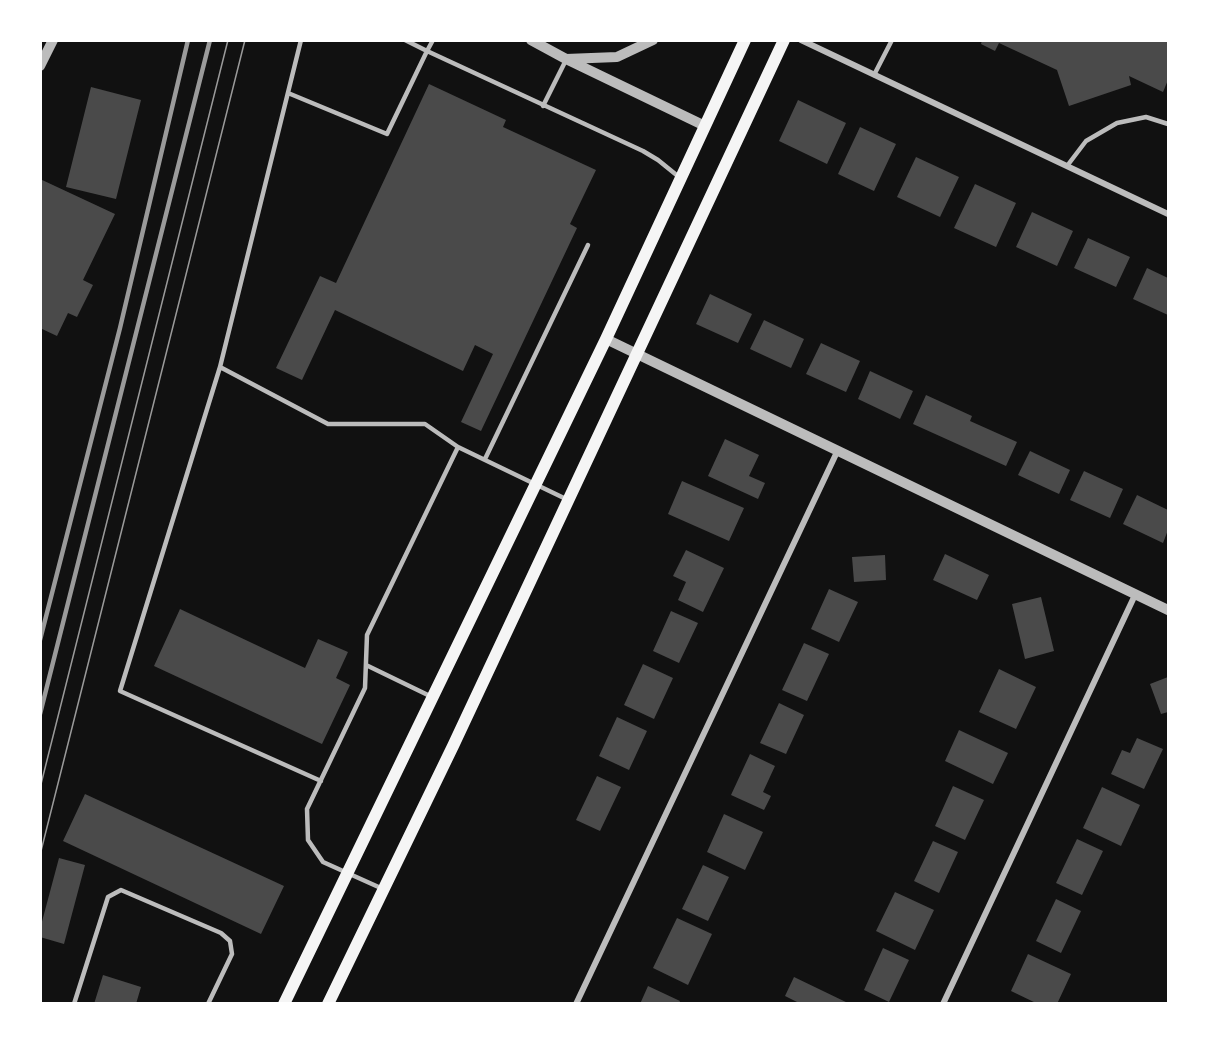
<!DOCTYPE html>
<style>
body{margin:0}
#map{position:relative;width:1209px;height:1044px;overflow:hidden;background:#111;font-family:"Public Sans",sans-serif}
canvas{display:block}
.frame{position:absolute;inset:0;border:42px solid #fff;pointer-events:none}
</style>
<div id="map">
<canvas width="1209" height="1044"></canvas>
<div class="frame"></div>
</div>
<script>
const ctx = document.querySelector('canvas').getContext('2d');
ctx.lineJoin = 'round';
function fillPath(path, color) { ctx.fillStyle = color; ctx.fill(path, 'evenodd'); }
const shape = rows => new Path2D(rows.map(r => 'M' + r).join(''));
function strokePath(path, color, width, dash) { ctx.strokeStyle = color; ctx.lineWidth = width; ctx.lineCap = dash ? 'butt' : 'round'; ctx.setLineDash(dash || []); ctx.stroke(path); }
const building = shape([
 [982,40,1168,40,1168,80,1163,92,1129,76,1131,85,1069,106,1057,70,999,43,995,51,981,44],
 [429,84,506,120,503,127,596,170,570,224,577,228,481,431,461,422,493,354,475,345,463,371,335,310,302,380,276,368,320,276,336,283],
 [91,87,141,100,116,199,66,187],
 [798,100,846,123,827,164,779,141],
 [860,127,896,144,874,191,838,174],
 [916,157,959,177,940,217,897,197],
 [40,179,115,214,83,280,93,285,77,317,68,313,57,336,40,328],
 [975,184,1016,203,996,247,954,228],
 [1032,212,1073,231,1057,266,1016,247],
 [1088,238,1130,257,1116,287,1074,268],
 [1147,268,1168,278,1168,315,1133,299],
 [710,294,752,314,738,343,696,324],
 [764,320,804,339,791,368,750,349],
 [821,343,860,361,846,392,806,374],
 [870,371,913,391,900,419,858,399],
 [926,395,972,416,970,421,1017,442,1006,466,913,424],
 [725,439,759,455,749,476,765,483,758,499,708,476],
 [1030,451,1070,470,1059,494,1018,475],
 [1084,471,1123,489,1110,518,1070,500],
 [682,481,744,508,729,541,668,514],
 [1137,495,1168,510,1168,530,1163,543,1123,524],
 [686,550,724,568,703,612,678,600,686,582,673,576],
 [945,554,989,575,977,600,933,580],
 [885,555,886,580,854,582,852,557],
 [829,589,858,602,839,642,811,629],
 [1041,597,1054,651,1025,659,1012,604],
 [180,609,305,668,318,639,348,652,336,678,350,685,322,744,154,666],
 [671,611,698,623,679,663,653,651],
 [804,643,829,654,807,701,782,690],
 [643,664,673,678,654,719,624,705],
 [999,669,1036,687,1016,729,979,712],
 [1168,677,1168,712,1161,714,1150,684],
 [779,703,804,715,786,754,760,743],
 [617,717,647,731,629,770,599,756],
 [959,730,1008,753,993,784,945,761],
 [1137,738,1163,749,1144,789,1111,774,1122,750,1130,753],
 [750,754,775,766,763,792,771,796,764,810,731,795],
 [597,776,621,787,600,831,576,820],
 [953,786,984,800,965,840,935,826],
 [1102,787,1140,805,1121,846,1083,828],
 [85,794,284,886,261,934,63,841],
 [724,814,763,832,745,870,707,852],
 [1077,839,1103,851,1082,895,1056,883],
 [933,841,958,852,939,893,914,881],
 [59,858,85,865,64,944,40,937,40,929],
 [703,865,729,877,708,921,682,909],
 [895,892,934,910,915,950,876,931],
 [1056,899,1081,911,1061,953,1036,941],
 [677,918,712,934,688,985,653,968],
 [883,948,909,960,889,1002,864,990],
 [1028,954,1071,974,1057,1004,1038,1004,1011,991],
 [103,975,141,987,136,1004,94,1004],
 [794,977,850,1004,801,1004,785,996],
 [648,986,680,1001,679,1004,640,1004]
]);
const service = shape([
 [301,40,220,367,328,424,425,424,458,447],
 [433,40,427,51,643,151,658,160,679,177],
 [874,75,892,40],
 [288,93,387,134,427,51,405,40],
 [543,106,566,60],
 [1067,166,1086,141,1117,123,1146,117,1168,124],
 [220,367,120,691,321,781],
 [485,459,588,245],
 [366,665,432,697],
 [383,889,323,862,308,840,307,809,365,688,367,635,458,447,566,499],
 [74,1004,108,897,121,890,221,933,230,941,232,954,208,1004]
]);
const minor = shape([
 [801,40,1168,214],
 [576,1004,837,452],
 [943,1004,1135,595]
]);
const tertiary = shape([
 [531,40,566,59,617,57,653,40],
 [566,59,705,126],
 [40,66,53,40],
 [606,339,1168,610]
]);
const secondary = shape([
 [284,1004,606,339,745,40],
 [328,1004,453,746,784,40]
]);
const tram = shape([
 [40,788,228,40],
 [40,855,245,40]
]);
const rail = shape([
 [40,640,120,328,188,40],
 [40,714,210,40]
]);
fillPath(building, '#4a4a4a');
strokePath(service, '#bcbcbc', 4.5);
strokePath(minor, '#bcbcbc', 6);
strokePath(tertiary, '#bcbcbc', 10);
strokePath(secondary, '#f5f5f5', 12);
strokePath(tram, '#9a9a9a', 1.5);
strokePath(rail, '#9a9a9a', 4.5);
</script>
